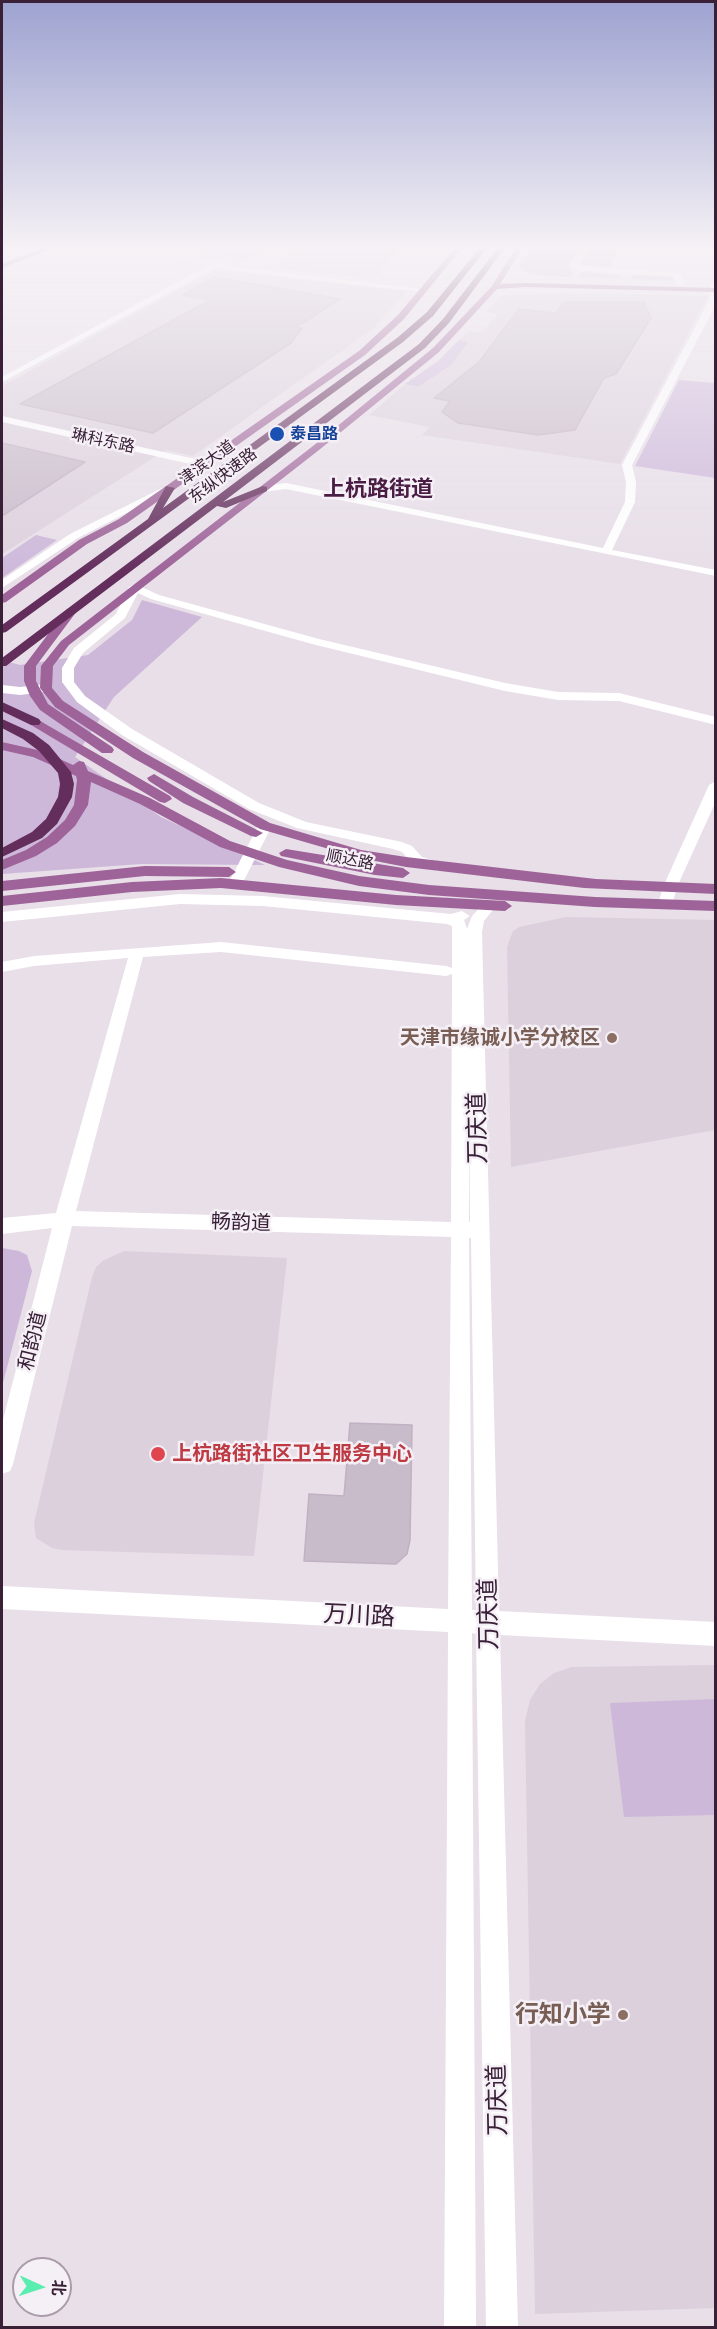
<!DOCTYPE html>
<meta charset="utf-8">
<style>
body{margin:0}
#map{position:relative;width:717px;height:2329px;overflow:hidden;background:#e8dfe9;font-family:"Work Sans","Noto Sans SC",sans-serif}
canvas{display:block}
.frame{position:absolute;inset:0;border:3px solid #392037;pointer-events:none}
.north{position:absolute;left:12px;top:2257px;width:60px;height:60px;box-sizing:border-box;background:#f5eff6;border:2px solid #aa9caa;border-radius:50%;rotate:93deg;font-size:16px;font-weight:700;line-height:24px;text-align:center;color:#392037}
.north::after{content:'';display:block;margin:auto;width:21px;height:27px;background:#59edb0;clip-path:polygon(50% 0,100% 100%,50% 72%,0 100%)}
</style>
<div id="map">
<canvas width="717" height="2329"></canvas>
<div class="frame"></div>
<div class="north">北</div>
</div>
<script>
const ctx = document.querySelector('canvas').getContext('2d');
ctx.lineJoin = 'round';
function fillPath(path, color) { ctx.fillStyle = color; ctx.fill(path, 'evenodd'); }
const shape = rows => new Path2D(rows.map(r => 'M' + r).join(''));
function strokePath(path, color, width, dash) { ctx.strokeStyle = color; ctx.lineWidth = width; ctx.lineCap = dash ? 'butt' : 'round'; ctx.setLineDash(dash || []); ctx.stroke(path); }
function drawText(font, color, halo, rows, align = 'center') {
  ctx.font = font + ' "Work Sans","Noto Sans SC",sans-serif'; ctx.lineWidth = 5; ctx.setLineDash([]); ctx.textBaseline = 'middle'; ctx.strokeStyle = halo; ctx.fillStyle = color; for (const [text, x, y, turn = 0] of rows) {
    ctx.save(); ctx.translate(x, y); ctx.rotate((+turn || 0) * Math.PI / 180); ctx.textAlign = isNaN(turn) ? turn : align; if (halo) ctx.strokeText(text, 0, 0); ctx.fillText(text, 0, 0); ctx.restore();
  }
}
const built = shape([
 [187,249,273,249,245,261],
 [296,249,400,249,373,279,273,268],
 [215,270,407,291,374,328,193,456,166,450,2,554,2,386],
 [594,293,708,296,620,464,422,435,430,427,369,415,405,384,418,387,467,342,459,340,470,331,483,332,497,314,486,312,502,295],
 [566,917,715,920,715,1130,511,1167,507,947,513,931,519,927],
 [124,1251,287,1258,254,1556,62,1550,52,1548,36,1538,34,1523,92,1277,96,1267,104,1260],
 [715,1665,715,2308,535,2314,525,1721,530,1700,540,1684,554,1673,572,1667]
]);
const green = shape([
 [531,249,579,249,567,267,573,272,570,277,541,276,524,271,519,266],
 [582,272,621,275,621,278,630,279,633,275,673,276,673,281,578,277],
 [459,340,468,342,452,364,418,387,405,384,438,361],
 [679,380,715,383,715,478,635,466],
 [36,535,57,540,2,578,2,558],
 [142,600,202,617,114,697,75,757,161,817,265,865,141,864,2,874,2,660,20,665,88,655,132,620],
 [2,1248,19,1251,27,1255,32,1271,2,1387],
 [715,1699,715,1815,624,1817,610,1703]
]);
const building = shape([
 [591,249,617,249,609,266,582,264,591,249],
 [214,277,340,299,295,328,302,328,291,343,153,433,20,404,210,300,183,295,214,277],
 [565,302,644,302,651,318,616,374,604,378,575,430,538,435,458,423,442,412,450,401,434,398,479,362,519,309,555,313,565,302],
 [2,443,85,462,2,516,2,443],
 [350,1423,412,1425,410,1540,407,1554,396,1564,304,1561,309,1494,344,1496,350,1423]
]);
const minor = shape([
 [143,249,156,249,215,262,219,261,222,264,235,267,428,290,424,292,235,271,217,267,2,382,2,377,209,265,143,249],
 [581,249,588,249,578,264,582,266,677,273,681,275,684,285,677,287,674,277,577,270,570,265,581,249],
 [710,284,716,284,716,304,632,465,636,482,635,502,612,550,716,570,716,576,286,489,263,492,258,489,263,486,286,483,603,548,625,502,626,482,622,465,709,301,710,284],
 [2,416,204,461,209,464,204,467,2,422,2,416],
 [162,488,171,490,78,538,2,588,2,580,70,534,162,488],
 [135,584,159,595,319,639,505,683,558,692,619,693,716,717,716,725,619,701,558,700,505,691,312,644,151,599,138,593,125,618,83,653,74,668,74,682,85,696,132,729,259,803,306,822,402,842,412,846,422,857,443,863,445,866,438,871,412,863,402,852,393,849,297,828,249,809,122,735,77,702,62,682,62,668,74,648,116,614,129,587,135,584],
 [46,684,52,688,50,691,20,695,2,693,2,685,20,687,46,684],
 [716,781,716,801,677,887,672,905,670,908,660,908,658,905,663,887,709,785,716,781],
 [265,822,272,826,242,884,240,887,230,887,228,884,258,826,265,822],
 [180,894,263,896,451,914,462,911,470,916,464,920,467,929,472,916,484,903,494,903,496,906,484,921,482,932,499,1611,716,1622,716,1646,500,1635,518,2328,486,2328,476,1634,472,1633,476,2328,444,2328,448,1632,2,1609,2,1586,448,1609,451,1237,72,1226,13,1464,10,1471,2,1474,2,1424,52,1228,2,1234,2,1218,56,1213,128,958,34,966,2,972,2,962,34,956,221,942,446,966,452,968,452,926,447,924,263,906,180,904,2,922,2,912,180,894],
 [221,952,446,976,452,974,451,1222,76,1211,143,957,221,952],
 [469,1083,470,1222,469,1222,469,1083],
 [469,1238,471,1238,476,1610,472,1610,469,1238]
]);
const major = shape([
 [41,249,51,249,2,268,2,264,41,249],
 [454,249,461,249,404,319,365,355,127,523,87,544,6,602,2,603,2,595,79,540,119,519,359,351,398,315,454,249],
 [515,249,522,249,500,284,525,283,716,288,716,292,525,287,497,289,439,352,319,450,69,645,53,666,52,688,63,701,143,752,270,823,361,850,406,857,596,879,716,884,716,894,584,888,406,867,360,858,260,829,133,758,55,707,40,688,41,666,61,641,313,446,433,348,492,286,515,249],
 [71,608,77,611,36,666,36,681,48,704,112,747,114,750,112,753,102,753,40,710,30,696,24,681,24,666,67,609,71,608],
 [35,718,170,796,172,799,165,803,160,802,31,725,29,722,31,719,35,718],
 [2,742,42,751,73,765,79,761,84,762,88,771,150,798,230,841,287,860,359,876,429,885,595,897,716,901,716,911,595,907,429,895,359,886,279,867,220,847,140,804,91,782,88,805,75,826,57,843,36,856,2,870,2,860,26,850,47,837,65,820,74,805,77,780,76,776,33,757,2,750,2,742],
 [154,774,193,797,263,833,256,837,251,836,183,803,149,781,147,778,154,774],
 [286,849,403,868,410,873,403,878,375,875,281,856,279,853,286,849],
 [145,866,229,867,236,872,229,877,145,876,2,891,2,881,145,866],
 [221,878,396,895,505,901,512,906,505,911,396,905,221,888,132,892,2,906,2,896,132,882,221,878]
]);
const highway = shape([
 [479,249,486,249,433,316,403,342,6,632,2,633,2,625,148,519,166,486,175,488,163,508,397,338,427,312,479,249],
 [497,249,504,249,449,323,425,348,223,502,263,486,267,487,267,491,226,508,217,506,6,666,2,666,2,658,419,344,443,319,497,249],
 [2,702,39,719,41,722,39,725,31,725,2,711,2,702],
 [2,719,33,733,49,745,71,772,74,784,72,797,57,824,42,838,2,857,2,848,32,832,46,819,58,797,60,784,58,773,39,751,23,739,2,728,2,719]
]);
const markers = [
 [277,434,8,"#1a4fb4"],
 [612,1038,6,"#8d6e63"],
 [158,1454,8,"#e0444e"],
 [623,2015,6,"#8d6e63"]
];
const farTransitnames = [
 ["泰昌路",290,434]
];
const farStreetnames = [
 ["琳科东路",103,441,12],
 ["津滨大道",207,463,-36],
 ["东纵快速路",223,476,-37],
 ["顺达路",350,860,11]
];
const educationNames = [
 ["天津市缘诚小学分校区",600,1038]
];
const streetNames = [
 ["畅韵道",241,1223,2],
 ["和韵道",33,1341,-76]
];
const healthNames = [
 ["上杭路街社区卫生服务中心",172,1454]
];
const farDistrictnames = [
 ["上杭路街道",378,490]
];
const nearStreetnames = [
 ["万庆道",478,1128,-91],
 ["万庆道",489,1614,-91],
 ["万川路",359,1616,3],
 ["万庆道",498,2100,-91]
];
const nearEducationnames = [
 ["行知小学",611,2015]
];
fillPath(built, '#dcd0dd');
fillPath(green, '#cdb8da');
fillPath(building, '#c8bbca');
strokePath(building, '#c1b1c3', 1.5);
fillPath(minor, '#fff');
fillPath(major, '#9e6499');
fillPath(highway, '#632d5c');
const sky = ctx.createLinearGradient(0, 0, 0, 575);
sky.addColorStop(0, '#9da2d0');
sky.addColorStop(0.43, '#f5f1f5');
sky.addColorStop(1, '#f5f1f500');
ctx.fillStyle = sky;
ctx.fillRect(0, 0, 717, 575);
for (const [x, y, r, color] of markers) { const dot = new Path2D(); dot.arc(x, y, r, 0, 2 * Math.PI); ctx.fillStyle = color; ctx.fill(dot); strokePath(dot, '#f5eff6', 2); }
drawText('bold 16px', '#164399', '#f5eff6', farTransitnames, 'left');
drawText('16px', '#392037', '#f5eff6', farStreetnames);
drawText('bold 20px', '#785e54', '#f5eff6', educationNames, 'right');
drawText('20px', '#392037', '#f5eff6', streetNames);
drawText('bold 20px', '#be3a42', '#f5eff6', healthNames, 'left');
drawText('bold 22px', '#4a1d45', '#f5eff6', farDistrictnames);
drawText('24px', '#392037', '#f5eff6', nearStreetnames);
drawText('bold 24px', '#785e54', '#f5eff6', nearEducationnames, 'right');
</script>
